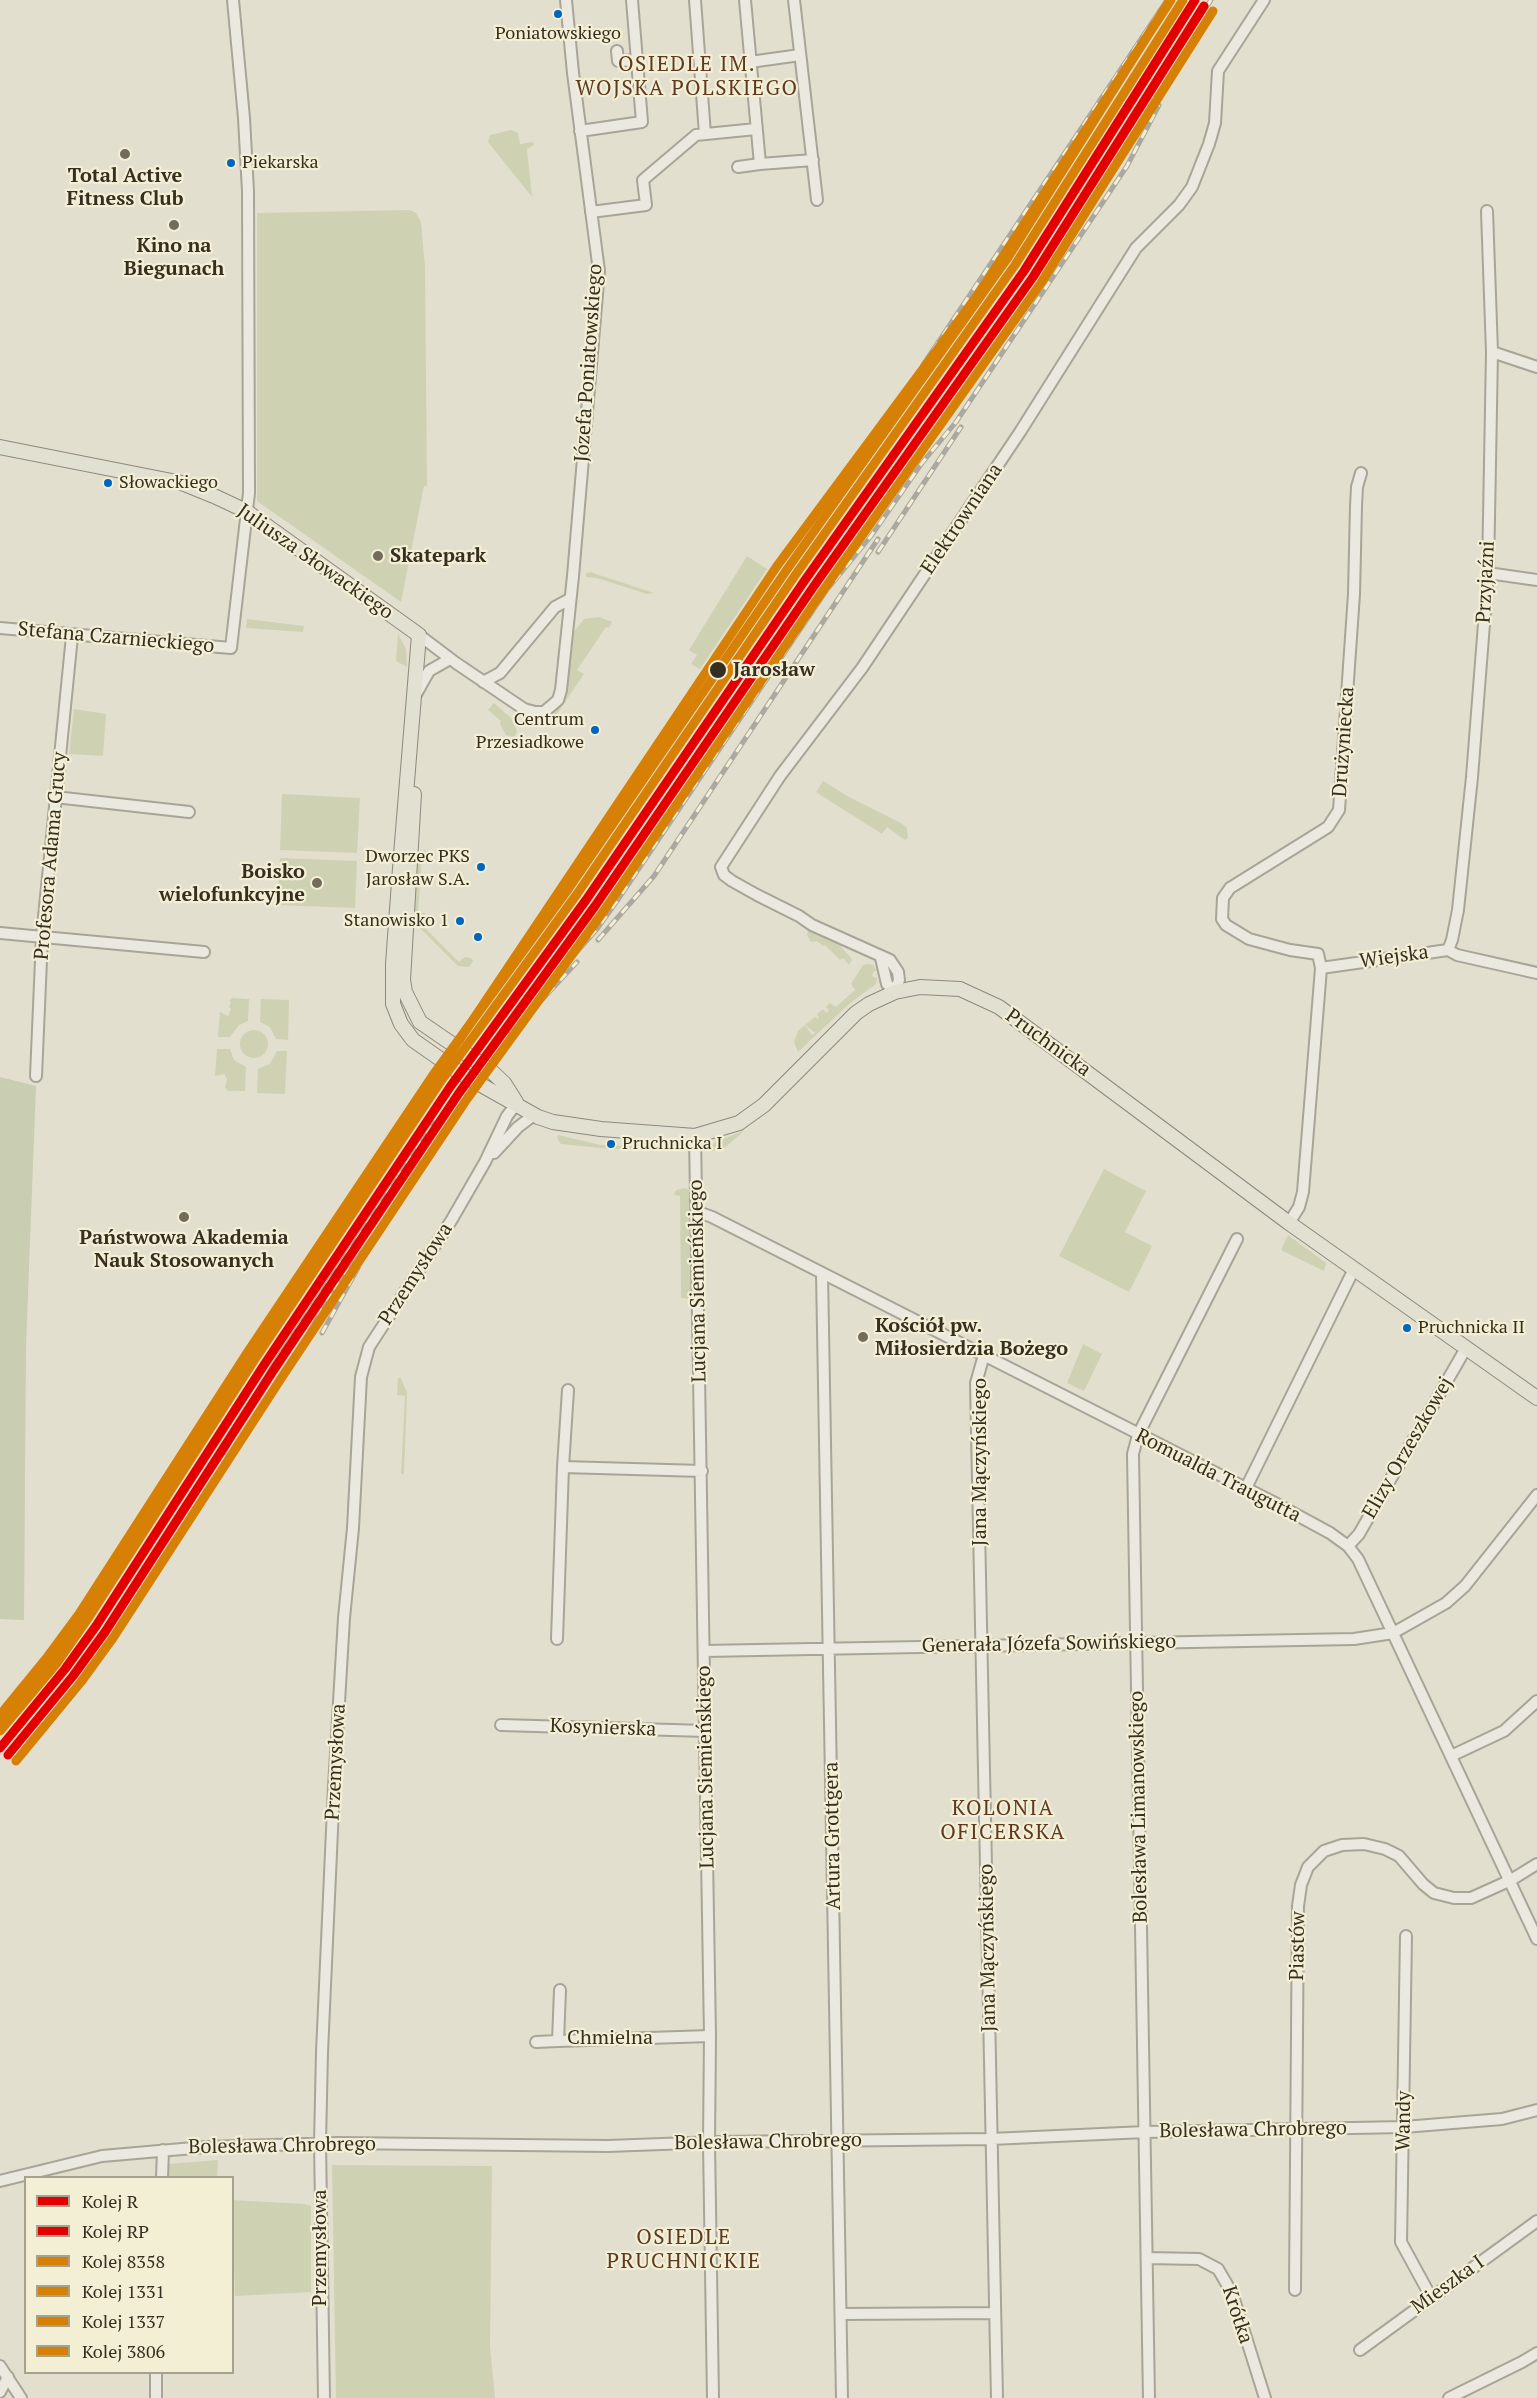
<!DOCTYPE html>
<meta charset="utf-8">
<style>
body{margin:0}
#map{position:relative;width:1537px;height:2398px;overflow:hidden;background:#e3dfce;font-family:"PT Serif",serif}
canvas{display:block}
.legend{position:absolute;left:24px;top:2176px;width:210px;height:198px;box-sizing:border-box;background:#f3efd5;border:2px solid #a7a28d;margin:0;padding:8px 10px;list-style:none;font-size:18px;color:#362e20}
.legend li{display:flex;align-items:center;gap:12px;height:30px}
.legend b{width:30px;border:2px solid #a7a28d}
</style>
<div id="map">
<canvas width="1537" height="2398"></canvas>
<ul class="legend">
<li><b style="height:8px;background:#e50000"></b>Kolej R</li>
<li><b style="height:8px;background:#e50000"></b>Kolej RP</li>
<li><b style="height:8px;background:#d78006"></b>Kolej 8358</li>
<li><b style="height:8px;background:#d78006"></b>Kolej 1331</li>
<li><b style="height:8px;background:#d78006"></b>Kolej 1337</li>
<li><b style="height:8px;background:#d78006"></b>Kolej 3806</li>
</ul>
</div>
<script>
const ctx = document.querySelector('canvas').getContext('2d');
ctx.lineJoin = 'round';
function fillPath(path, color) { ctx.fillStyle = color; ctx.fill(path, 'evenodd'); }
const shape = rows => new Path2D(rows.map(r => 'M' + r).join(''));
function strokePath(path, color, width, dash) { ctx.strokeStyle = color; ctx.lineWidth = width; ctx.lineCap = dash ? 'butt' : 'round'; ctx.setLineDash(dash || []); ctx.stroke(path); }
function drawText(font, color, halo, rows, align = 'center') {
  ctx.font = font + ' "PT Serif",serif'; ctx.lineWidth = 4.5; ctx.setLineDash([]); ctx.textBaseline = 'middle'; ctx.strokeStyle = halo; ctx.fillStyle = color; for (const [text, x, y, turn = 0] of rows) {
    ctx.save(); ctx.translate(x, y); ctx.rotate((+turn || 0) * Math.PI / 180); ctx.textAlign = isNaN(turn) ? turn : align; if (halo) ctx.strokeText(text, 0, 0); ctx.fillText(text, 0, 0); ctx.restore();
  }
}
const green = shape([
 [511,130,518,133,520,144,533,142,534,145,527,149,532,197,488,142,490,135],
 [410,210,416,213,421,222,425,266,427,486,424,486,401,602,257,501,257,213],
 [747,556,767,569,700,669,691,664,697,655,689,650],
 [591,572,596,574,654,593,647,594,597,578,586,577,586,573],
 [599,617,612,622,609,628,606,627,577,670,584,674,548,727,537,720,551,716,564,700,573,633,584,619],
 [247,619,304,626,303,632,246,628],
 [398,634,406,649,407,667,396,661],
 [494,703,511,718,517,731,514,737,506,735,500,724,501,721,488,710],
 [74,709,106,714,103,756,69,754],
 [823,781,849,797,901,823,907,828,908,838,905,840,887,827,882,834,816,792],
 [282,794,360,798,357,853,280,850],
 [425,850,429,854,422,854,418,912,425,913,426,916,420,923,459,962,465,957,471,958,473,961,469,967,458,966,413,921,417,854,420,851],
 [280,858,357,861,355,908,277,905],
 [808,929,842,944,841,947,852,959,849,965,843,958,840,960,825,945,823,946,817,941,811,942,807,935],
 [869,964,873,965,877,971,874,971,872,976,877,978,876,984,849,1004,798,1052,794,1042,798,1031,805,1025,812,1035,815,1033,805,1025,815,1017,818,1019,819,1017,817,1014,823,1009,826,1013,829,1010,826,1007,830,1003,836,1007,855,990,851,984,863,965],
 [232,998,249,999,248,1021,239,1025,230,1037,218,1037,220,1012,228,1016,231,1009,229,1007,231,1002,229,1001],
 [261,999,289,1000,288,1040,276,1039,270,1027,260,1022],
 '240 1044a14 14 0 1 1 28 0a14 14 0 1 1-28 0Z',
 [217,1049,230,1049,234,1060,246,1067,245,1091,228,1091,225,1087,227,1079,224,1074,215,1076],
 [277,1051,287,1051,285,1094,257,1093,258,1069,270,1064],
 [745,1130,721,1151,706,1150,714,1143],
 [558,1135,601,1145,630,1146,655,1144,651,1149,610,1149,561,1144,557,1138],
 [1104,1169,1146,1191,1125,1232,1152,1246,1129,1292,1059,1256],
 [685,1188,689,1190,691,1196,693,1299,681,1298,680,1196,674,1195,676,1190],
 [1288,1235,1326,1263,1324,1271,1281,1250],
 [1083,1344,1102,1354,1084,1391,1067,1383],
 [398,1378,401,1378,407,1393,404,1474,401,1474,405,1396,397,1395],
 [218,2160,217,2177,167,2178,168,2164],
 [332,2165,492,2166,490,2347,495,2398,336,2398],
 [232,2200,304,2204,311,2206,311,2292,235,2296]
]);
const cemetery = shape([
 [0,1077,36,1086,26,1346,24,1620,0,1619]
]);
const minor = shape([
 [695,0,705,134],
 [745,0,760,164,813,160],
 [794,0,817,200],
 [617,51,618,61,637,60],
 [750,62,800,55],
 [580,131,642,122,632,0],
 [738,167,760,164],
 [591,212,646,205,643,180,696,135,756,129],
 [1492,352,1537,367],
 [1488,573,1537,580],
 [0,628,231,648,249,493,248,191,244,118,233,0],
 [419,635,456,663,524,709,535,712,544,712,558,700,561,690,573,576,599,271,573,73,566,0],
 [483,682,500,673,555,607,570,599],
 [415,696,429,671,450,659],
 [55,797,189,812],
 [0,933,204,952],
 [1448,950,1452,940,1458,910,1472,777,1488,573,1492,352,1487,211],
 [881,958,887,984,895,992,899,980,898,972,890,960,812,925,799,916,757,895,732,881,724,875,721,867,780,776,862,668,1020,432,1136,248,1179,205,1192,187,1209,144,1215,123,1218,71,1264,0],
 [1321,968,1448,950,1457,955,1537,973],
 [36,1076,42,937,72,636],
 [695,1136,710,2036,709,2143,713,2398],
 [494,1153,518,1127,534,1115],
 [698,1212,712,1217,1273,1502,1330,1533,1348,1546,1358,1559,1537,1939],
 [1289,1223,1299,1207,1303,1192,1321,968,1318,954,1290,950,1249,939,1226,925,1222,919,1223,898,1230,888,1328,827,1339,810,1354,594,1356,506,1357,487,1361,473],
 [822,1273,842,2398],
 [984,1355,976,1383,997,2398],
 [563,1467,702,1471],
 [1246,1488,1354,1269],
 [1348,1546,1359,1534,1466,1348],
 [557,1639,563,1467,568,1390],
 [704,1651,1354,1639,1393,1633,1446,1603,1465,1586,1537,1495],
 [501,1725,706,1731],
 [1451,1756,1504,1731,1537,1701],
 [1406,1936,1401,2242,1431,2297],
 [560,1990,558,2041,710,2036],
 [536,2042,558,2041],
 [162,2178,163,2150],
 [0,2181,102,2156,205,2147,339,2143,608,2146,716,2142,991,2139,1145,2132,1404,2127,1502,2119,1537,2110],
 [1147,2258,1199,2259,1218,2269,1232,2293,1265,2398],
 [1295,2290,1298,1906,1301,1885,1308,1867,1324,1851,1342,1845,1364,1844,1385,1849,1399,1856,1423,1884,1434,1893,1454,1898,1471,1898,1511,1880,1537,1864],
 [841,2314,995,2313],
 [1360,2350,1537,2221],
 [0,2366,21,2398],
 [0,2392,8,2377],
 [156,2398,156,2372],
 [324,2398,320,2143,322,2052,334,1786,344,1618,353,1528,361,1377,369,1347,451,1221,485,1162,507,1116,517,1103],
 [1149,2398,1133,1454,1138,1435,1237,1239],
 [1449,2398,1522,2362,1537,2353]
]);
const major = shape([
 [0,447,182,483,214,496,246,511,419,635,401,855,393,964,393,1004,401,1024,413,1040,460,1073,538,1117,553,1122,601,1129,695,1136,739,1123,764,1105,856,1013,869,1004,895,992,920,987,960,989,999,1007,1289,1223,1537,1398],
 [414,794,403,980,405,992,420,1022,490,1070,504,1083,516,1102]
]);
const rail = shape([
 [1098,170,1211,0],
 [923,365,1167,0],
 [878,552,961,427],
 [598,940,654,876,878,539],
 [566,964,597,929,617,901,826,591,871,536,922,463,956,422,1127,166,1159,105],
 [511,1033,577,962],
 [334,1290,379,1229,421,1163],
 [322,1333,358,1268],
 [292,1364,337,1282],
 [224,1453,240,1421,274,1364,434,1123]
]);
const rail1 = shape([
 [0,1748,65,1669,96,1626,264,1365,450,1087,586,900,805,580,1024,271,1195,0]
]);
const rail2 = shape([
 [8,1755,73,1676,105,1632,273,1371,459,1093,595,906,814,586,1033,277,1204,6]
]);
const rail3 = shape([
 [0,1731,57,1663,87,1620,255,1359,441,1081,577,894,796,574,1015,265,1183,0]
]);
const rail4 = shape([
 [16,1761,81,1682,113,1638,282,1377,467,1099,603,912,822,592,1041,283,1213,11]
]);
const rail5 = shape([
 [0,1715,48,1656,79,1614,247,1353,433,1075,569,888,788,568,1007,259,1170,0]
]);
const rail6 = shape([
 [0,1722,83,1616,249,1354,777,566,977,296,1171,0]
]);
const markers = [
 [558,14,5,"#0065bd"],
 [125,154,6,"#736c5d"],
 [231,163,5,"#0065bd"],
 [174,225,6,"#736c5d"],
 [108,483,5,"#0065bd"],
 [378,556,6,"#736c5d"],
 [718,670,9,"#362e20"],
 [595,730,5,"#0065bd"],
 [481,867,5,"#0065bd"],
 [317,883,6,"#736c5d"],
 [460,921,5,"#0065bd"],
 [478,937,5,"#0065bd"],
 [611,1144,5,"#0065bd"],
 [184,1217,6,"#736c5d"],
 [1407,1328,5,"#0065bd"],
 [863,1337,6,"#736c5d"]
];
const busNames = [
 ["Poniatowskiego",558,34,"center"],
 ["Piekarska",242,163],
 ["Słowackiego",119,483],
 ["Centrum",584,720,"right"],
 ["Przesiadkowe",584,743,"right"],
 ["Dworzec PKS",470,857,"right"],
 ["Jarosław S.A.",470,880,"right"],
 ["Stanowisko 1",449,921,"right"],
 ["Pruchnicka I",622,1144],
 ["Pruchnicka II",1418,1328]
];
const poiNames = [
 ["Total Active",125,176],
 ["Fitness Club",125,199],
 ["Kino na",174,246],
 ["Biegunach",174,269],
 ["Skatepark",390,556,"left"],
 ["Boisko",305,872,"right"],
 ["wielofunkcyjne",305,895,"right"],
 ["Państwowa Akademia",184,1238],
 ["Nauk Stosowanych",184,1261],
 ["Kościół pw.",875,1326,"left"],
 ["Miłosierdzia Bożego",875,1349,"left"]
];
const streetNames = [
 ["Józefa Poniatowskiego",589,363,-86],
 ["Elektrowniana",962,519,-56],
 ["Juliusza Słowackiego",315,562,35],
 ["Przyjaźni",1486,582,-87],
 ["Stefana Czarnieckiego",116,638,5],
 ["Drużyniecka",1344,742,-86],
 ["Profesora Adama Grucy",51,856,-85],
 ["Wiejska",1394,957,-8],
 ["Pruchnicka",1048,1043,36],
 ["Przemysłowa",416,1274,-57],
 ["Lucjana Siemieńskiego",698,1281,-91],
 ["Elizy Orzeszkowej",1408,1448,-60],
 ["Jana Mączyńskiego",980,1462,-90],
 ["Romualda Traugutta",1218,1476,27],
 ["Generała Józefa Sowińskiego",1049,1644,-1],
 ["Kosynierska",603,1728,2],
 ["Przemysłowa",336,1762,-87],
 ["Lucjana Siemieńskiego",706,1767,-91],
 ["Bolesława Limanowskiego",1139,1807,-91],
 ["Artura Grottgera",833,1836,-91],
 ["Piastów",1298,1946,-89],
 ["Jana Mączyńskiego",988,1948,-91],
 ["Chmielna",610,2038],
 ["Wandy",1404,2121,-89],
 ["Bolesława Chrobrego",1253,2130,-1],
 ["Bolesława Chrobrego",768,2142,-1],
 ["Bolesława Chrobrego",282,2146,-1],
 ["Przemysłowa",320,2248,-90],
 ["Mieszka I",1448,2285,-36],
 ["Krótka",1237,2315,72]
];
const stopNames = [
 ["Jarosław",733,670]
];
const neighbourhoodNames = [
 ["OSIEDLE IM.",687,65],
 ["WOJSKA POLSKIEGO",687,89],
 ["KOLONIA",1003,1809],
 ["OFICERSKA",1003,1833],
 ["OSIEDLE",684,2238],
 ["PRUCHNICKIE",684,2262]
];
fillPath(green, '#ced2b2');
fillPath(cemetery, '#c9cdb1');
strokePath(minor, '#a8a497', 14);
strokePath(major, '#8e897e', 16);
strokePath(minor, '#ebe9df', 10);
strokePath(major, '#e2e0d1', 14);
strokePath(rail, '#aaa89f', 5);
strokePath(rail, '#f3efd5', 3, [9]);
strokePath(rail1, '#e50000', 9);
strokePath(rail2, '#e50000', 9);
strokePath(rail3, '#d78006', 9);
strokePath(rail4, '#d78006', 9);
strokePath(rail5, '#d78006', 9);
strokePath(rail6, '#d78006', 9);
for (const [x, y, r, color] of markers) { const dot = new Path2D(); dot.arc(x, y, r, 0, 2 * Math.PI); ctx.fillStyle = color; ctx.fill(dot); strokePath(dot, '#f3efd5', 2); }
drawText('18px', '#362e20', '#f3efd5', busNames, 'left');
drawText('bold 20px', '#362e20', '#f3efd5', poiNames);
drawText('20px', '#362e20', '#f3efd5', streetNames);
drawText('bold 20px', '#362e20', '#f3efd5', stopNames, 'left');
ctx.letterSpacing = '1.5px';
drawText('21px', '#5f3922', '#f3efd5', neighbourhoodNames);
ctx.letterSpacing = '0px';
</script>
